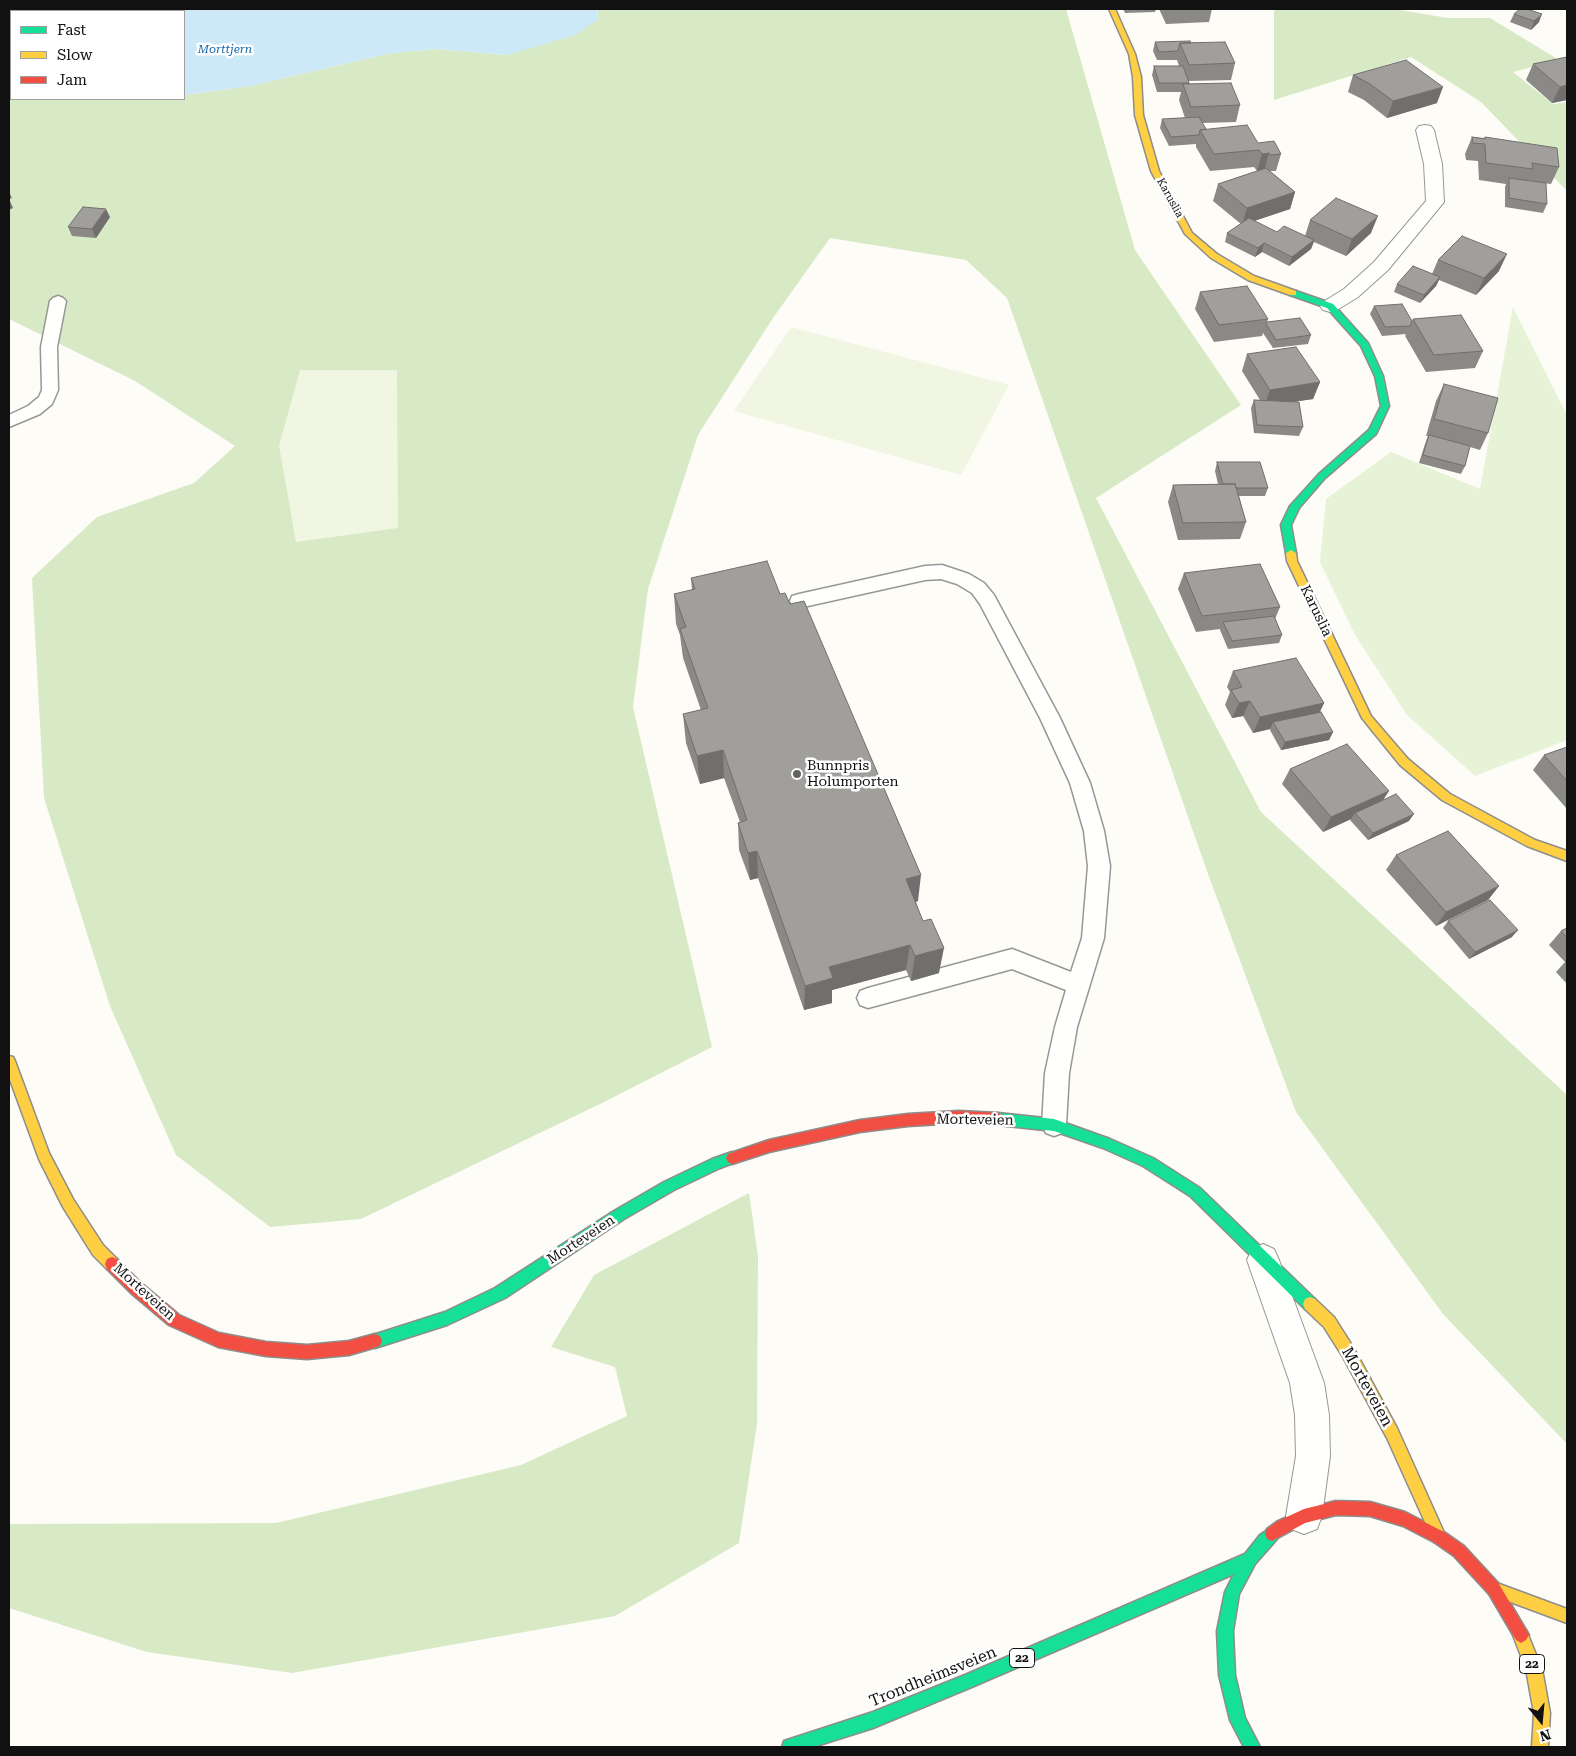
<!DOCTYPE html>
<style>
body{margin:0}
#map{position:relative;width:1576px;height:1756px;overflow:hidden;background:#fdfcf7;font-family:"Roboto Serif",serif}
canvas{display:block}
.frame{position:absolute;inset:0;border:10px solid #111;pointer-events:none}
.legend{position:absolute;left:10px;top:10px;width:175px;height:90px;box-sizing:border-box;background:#fff;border:1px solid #a0a0a0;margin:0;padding:6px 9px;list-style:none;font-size:15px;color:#111}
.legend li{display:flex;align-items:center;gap:10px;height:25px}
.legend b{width:25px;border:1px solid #a0a0a0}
.north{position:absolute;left:1516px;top:1696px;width:50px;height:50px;-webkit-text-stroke:4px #fff;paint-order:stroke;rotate:163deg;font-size:14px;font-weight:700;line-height:20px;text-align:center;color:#111}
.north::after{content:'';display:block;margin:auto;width:18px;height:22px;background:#111;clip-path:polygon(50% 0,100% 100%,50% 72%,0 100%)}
</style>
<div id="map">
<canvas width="1576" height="1756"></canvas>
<div class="frame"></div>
<ul class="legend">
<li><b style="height:6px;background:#16e098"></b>Fast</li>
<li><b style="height:6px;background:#ffcf43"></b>Slow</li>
<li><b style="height:6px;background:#f24e42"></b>Jam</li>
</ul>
<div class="north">N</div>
</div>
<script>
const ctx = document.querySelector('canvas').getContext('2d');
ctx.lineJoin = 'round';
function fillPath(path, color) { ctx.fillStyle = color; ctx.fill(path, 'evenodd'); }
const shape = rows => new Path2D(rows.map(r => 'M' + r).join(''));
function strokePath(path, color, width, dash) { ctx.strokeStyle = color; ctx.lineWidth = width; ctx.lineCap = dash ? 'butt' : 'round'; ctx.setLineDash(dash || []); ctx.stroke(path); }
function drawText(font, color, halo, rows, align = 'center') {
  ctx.font = font + ' "Roboto Serif",serif'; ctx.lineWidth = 5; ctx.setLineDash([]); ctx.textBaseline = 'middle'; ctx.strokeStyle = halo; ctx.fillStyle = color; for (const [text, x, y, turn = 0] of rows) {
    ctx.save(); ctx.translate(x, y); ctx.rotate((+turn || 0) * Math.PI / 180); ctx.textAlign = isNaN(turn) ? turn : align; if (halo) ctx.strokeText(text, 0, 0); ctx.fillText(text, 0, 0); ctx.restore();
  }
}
const green = shape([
 [1513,307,1567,415,1567,740,1475,776,1407,715,1355,635,1320,562,1326,499,1391,452,1480,489]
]);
const forest = shape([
 [9,9,118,9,115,11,11,11,11,99,184,99,184,95,250,86,391,53,436,49,507,55,597,20,598,9,1066,9,1135,250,1241,405,1096,498,1261,812,1567,1095,1567,1444,1443,1314,1296,1112,1208,874,1007,298,966,260,830,238,773,318,698,435,648,589,633,707,712,1047,600,1104,361,1219,270,1227,176,1155,110,1006,44,798,32,578,97,517,194,483,235,446,135,381,9,319],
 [1274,9,1394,9,1448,18,1490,18,1559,60,1513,72,1553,104,1567,102,1567,191,1481,102,1411,57,1274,100],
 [749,1193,758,1256,757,1424,739,1543,615,1616,292,1673,147,1652,9,1608,10,1524,276,1523,521,1465,627,1416,615,1367,551,1347,594,1275]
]);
const pitch = shape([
 [791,327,1009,385,961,475,734,411],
 [300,370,397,370,398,528,296,542,279,446]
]);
const water = shape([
 [118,9,598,9,597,20,576,35,507,55,436,49,391,53,250,86,184,95,184,11,115,11]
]);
const lane = shape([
 [58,296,63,298,66,301,57,347,58,390,52,404,40,414,9,427,9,415,28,406,39,397,42,390,41,347,50,301,53,298,58,296],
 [942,565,969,574,984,583,994,595,1060,718,1090,783,1104,831,1110,866,1104,938,1077,1027,1069,1073,1066,1125,1062,1133,1054,1136,1046,1133,1042,1125,1045,1073,1055,1027,1066,990,1012,969,868,1008,860,1005,857,998,860,991,868,988,1012,949,1071,972,1082,938,1088,866,1084,831,1070,783,1040,718,980,604,972,593,957,584,941,579,925,580,799,608,792,606,790,601,792,596,799,594,925,566,942,565]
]);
const street = shape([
 [1425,125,1431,126,1434,130,1442,164,1444,202,1388,270,1358,297,1337,310,1330,312,1323,310,1320,306,1323,302,1344,289,1374,262,1426,201,1424,164,1416,130,1419,126,1425,125],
 [1263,1244,1274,1249,1279,1260,1324,1383,1329,1415,1330,1456,1322,1516,1317,1529,1304,1534,1291,1529,1286,1516,1296,1456,1295,1415,1290,1383,1247,1260,1252,1249,1263,1244]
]);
const fast = shape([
 [1290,291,1296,291,1333,304,1368,343,1383,376,1389,406,1376,434,1325,478,1299,508,1291,525,1296,553,1291,556,1286,553,1281,525,1290,506,1319,474,1369,430,1381,406,1375,376,1361,346,1327,308,1290,295,1290,291],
 [998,1113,1054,1119,1110,1139,1153,1158,1200,1188,1315,1299,1317,1304,1315,1309,1310,1311,1305,1309,1190,1196,1143,1166,1103,1148,1054,1131,998,1125,994,1123,992,1119,994,1115,998,1113],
 [732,1152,736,1154,738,1158,736,1162,720,1168,674,1190,624,1219,505,1298,447,1325,375,1348,370,1346,368,1341,370,1336,445,1312,495,1288,614,1211,664,1182,712,1159,732,1152],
 [1272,1527,1277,1529,1279,1534,1277,1539,1255,1564,1239,1594,1233,1631,1235,1675,1245,1718,1260,1747,1244,1747,1230,1720,1219,1675,1217,1631,1225,1592,1234,1574,974,1686,873,1728,813,1747,782,1747,784,1741,873,1712,965,1675,1245,1554,1260,1535,1272,1527]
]);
const slow = shape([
 [1109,9,1115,9,1135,54,1141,77,1143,115,1159,171,1192,233,1217,254,1254,276,1296,291,1296,295,1290,295,1248,280,1211,258,1185,234,1151,171,1135,115,1133,77,1129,54,1109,9],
 [1291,550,1296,553,1297,561,1371,716,1408,759,1450,794,1535,840,1567,851,1567,861,1527,846,1442,800,1400,765,1362,718,1287,561,1286,553,1291,550],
 [9,1056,13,1057,15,1061,49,1153,73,1199,103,1245,117,1259,119,1264,117,1269,112,1271,107,1269,93,1255,63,1207,39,1159,9,1077,9,1056],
 [1310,1297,1315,1299,1334,1317,1353,1347,1397,1428,1446,1537,1444,1542,1439,1544,1434,1542,1387,1438,1343,1357,1324,1327,1305,1309,1303,1304,1305,1299,1310,1297],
 [1494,1582,1567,1609,1567,1623,1489,1594,1487,1589,1489,1584,1494,1582],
 [1521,1627,1526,1630,1542,1669,1550,1713,1548,1747,1532,1747,1534,1713,1526,1669,1513,1635,1516,1630,1521,1627]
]);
const jam = shape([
 [959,1111,998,1113,1002,1115,1004,1119,1002,1123,998,1125,959,1123,908,1126,860,1132,769,1152,732,1164,728,1162,726,1158,728,1154,769,1140,860,1120,908,1114,959,1111],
 [112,1257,117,1259,141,1283,179,1315,219,1333,266,1342,307,1345,349,1341,375,1334,380,1336,382,1341,380,1346,349,1355,307,1359,266,1356,218,1347,169,1325,131,1293,107,1269,105,1264,107,1259,112,1257],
 [1336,1501,1370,1502,1405,1512,1444,1532,1464,1546,1499,1584,1526,1630,1529,1635,1526,1640,1521,1643,1516,1640,1489,1594,1454,1556,1434,1542,1403,1526,1370,1516,1336,1515,1305,1523,1272,1541,1267,1539,1265,1534,1267,1529,1278,1521,1304,1509,1336,1501]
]);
const wall = shape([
 [1123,9,1156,9,1155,12,1125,13],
 [1159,9,1212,9,1209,22,1166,24],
 [1514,14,1539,22,1531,30,1510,22],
 [1155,42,1191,43,1235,63,1231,80,1188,81,1189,83,1240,105,1236,122,1202,123,1206,129,1258,143,1281,154,1276,171,1270,171,1295,192,1290,209,1254,221,1277,232,1305,236,1310,220,1371,233,1346,256,1314,242,1311,249,1289,266,1262,252,1255,257,1225,242,1227,233,1241,224,1213,201,1218,184,1260,170,1257,171,1254,167,1210,171,1196,147,1196,144,1169,146,1160,128,1162,119,1185,118,1179,100,1181,92,1157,92,1152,75,1154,66,1179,66,1177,60,1157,60,1153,51],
 [1567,57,1567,100,1552,103,1526,80,1533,64],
 [1353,75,1437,103,1387,118,1364,100,1348,92],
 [1472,137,1484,138,1485,137,1559,167,1551,184,1527,181,1547,204,1543,213,1505,207,1505,187,1506,184,1479,180,1478,161,1466,160,1465,154],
 [110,217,96,238,72,236,68,227],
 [1438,260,1499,271,1476,295,1439,280,1436,286,1420,303,1394,292,1397,284,1432,274],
 [1200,292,1268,319,1267,322,1311,335,1308,344,1273,348,1263,333,1262,336,1214,342,1195,309],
 [1374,306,1412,321,1413,319,1483,351,1475,368,1426,372,1405,336,1406,334,1382,336,1370,314],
 [1247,354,1320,382,1313,399,1292,402,1303,427,1299,436,1254,433,1251,408,1254,400,1260,400,1242,371],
 [1444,384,1488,433,1480,450,1470,447,1465,466,1461,474,1419,463,1425,444,1428,436,1426,436,1436,401],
 [1217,462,1268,488,1265,496,1239,496,1246,522,1240,539,1178,540,1168,502,1173,485,1218,484,1215,471],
 [1184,573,1280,607,1275,619,1282,635,1279,643,1228,649,1220,630,1220,629,1196,632,1178,589],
 [691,578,780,594,918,901,916,902,939,973,911,981,906,970,832,990,832,1003,804,1010,758,878,750,880,739,850,738,823,740,822,724,778,700,784,686,743,683,714,701,710,683,658,680,635,676,624,674,594,692,590],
 [1233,671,1324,703,1320,712,1333,732,1329,740,1281,750,1270,730,1270,729,1253,733,1243,716,1232,718,1225,705,1230,692,1227,687],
 [1567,747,1567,809,1533,770,1544,755],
 [1290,769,1384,799,1409,821,1368,840,1350,820,1351,819,1323,832,1282,784],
 [1396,855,1499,886,1488,900,1436,926,1386,870],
 [1448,921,1512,937,1469,959,1443,928],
 [1567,928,1567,984,1556,972,1565,962,1549,945,1561,931]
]);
const shadedWall = shape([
 [1542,14,1539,22,1531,30,1534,21],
 [1567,85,1567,100,1552,103,1560,87],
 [1443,87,1437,103,1387,118,1393,101],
 [1269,153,1264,170,1257,171,1262,154],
 [9,192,12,198,9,199,13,208,9,210],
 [1295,192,1290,209,1242,225,1247,208],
 [106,209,110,217,96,238,92,229],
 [1378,216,1371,233,1346,256,1352,239],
 [1314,240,1311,249,1289,266,1292,257],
 [1264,243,1262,252,1255,257,1258,248],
 [1507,254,1499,271,1476,295,1484,278],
 [1440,277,1436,286,1420,303,1424,295],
 [1320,382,1313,399,1264,406,1270,390],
 [1250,701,1243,716,1232,718,1239,703],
 [1324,703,1316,719,1273,722,1270,729,1253,733,1260,717],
 [1333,732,1329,740,1281,750,1285,742],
 [723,750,724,778,700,784,697,756],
 [1389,791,1380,805,1355,813,1351,819,1323,832,1331,817],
 [1414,814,1409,821,1368,840,1373,833],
 [757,851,758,878,750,880,748,853],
 [921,875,918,901,903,905,906,879],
 [1499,886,1488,900,1436,926,1446,912],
 [1518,930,1512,937,1469,959,1475,952],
 [910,945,906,970,832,990,832,1003,804,1010,805,986,829,967],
 [944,948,939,973,911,981,915,956]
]);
const building = shape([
 [1520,9,1527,9,1542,14,1534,21,1514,14,1520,9],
 [1190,41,1191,43,1180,43,1178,51,1159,52,1155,42,1190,41],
 [1225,42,1235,63,1189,65,1180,43,1225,42],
 [1567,57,1567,85,1560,87,1533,64,1567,57],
 [1406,60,1443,87,1393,101,1370,84,1353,75,1406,60],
 [1154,66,1183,66,1189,83,1159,83,1154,66],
 [1231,83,1240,105,1191,107,1183,84,1231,83],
 [1199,117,1206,129,1200,130,1199,135,1171,137,1162,119,1199,117],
 [1247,125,1258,143,1274,141,1281,154,1270,155,1269,153,1262,154,1259,150,1214,154,1200,130,1247,125],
 [1472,137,1485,139,1485,137,1557,148,1559,167,1532,163,1533,169,1486,163,1485,144,1473,143,1472,137],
 [1266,168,1295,192,1247,208,1218,184,1266,168],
 [1509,178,1546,183,1547,204,1509,198,1509,178],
 [1336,198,1378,216,1352,239,1310,220,1336,198],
 [83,207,106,209,92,229,68,227,83,207],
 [1249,218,1277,232,1284,226,1314,240,1292,257,1264,243,1258,248,1227,233,1249,218],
 [1462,236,1507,254,1484,278,1438,260,1462,236],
 [1413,266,1440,277,1424,295,1397,284,1413,266],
 [1247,286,1268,319,1219,325,1200,292,1247,286],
 [1402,304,1412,321,1410,326,1385,327,1374,306,1402,304],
 [1461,315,1483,351,1434,355,1413,319,1461,315],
 [1300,318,1311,335,1276,340,1266,324,1267,322,1300,318],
 [1296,347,1320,382,1270,390,1247,354,1296,347],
 [1444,384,1498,398,1488,433,1434,419,1444,384],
 [1254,400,1299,402,1303,427,1257,425,1254,400],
 [1429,435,1470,446,1465,466,1423,455,1429,435],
 [1217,462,1260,462,1268,488,1236,488,1235,484,1223,484,1217,462],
 [1235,484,1246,522,1183,523,1173,485,1235,484],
 [767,561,780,594,785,593,790,604,804,601,921,875,906,879,923,921,931,919,944,948,915,956,910,945,829,967,833,978,805,986,757,851,748,853,738,823,747,820,723,750,697,756,683,714,708,708,680,629,686,627,674,594,695,589,691,578,767,561],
 [1260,564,1280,607,1202,616,1184,573,1260,564],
 [1274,616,1282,635,1232,641,1223,622,1274,616],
 [1296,658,1324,703,1260,717,1250,701,1239,703,1231,690,1242,687,1233,671,1296,658],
 [1321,712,1333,732,1285,742,1273,722,1321,712],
 [1347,744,1389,791,1331,817,1290,769,1347,744],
 [1567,747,1567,781,1544,755,1567,747],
 [1396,794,1414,814,1373,833,1355,813,1396,794],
 [1448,831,1499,886,1446,912,1396,855,1448,831],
 [1490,900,1518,930,1475,952,1448,921,1490,900],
 [1567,928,1567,938,1561,931,1567,928]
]);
const markers = [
 [797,774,5,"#646362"]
];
const farStreetnames = [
 ["Karuslia",1170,198,61]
];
const farWaternames = [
 ["Morttjern",225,49]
];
const shields = [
 [1022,1658,25],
 [1532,1664,25]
];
const shieldNames = [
 ["22",1022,1658],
 ["22",1532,1664]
];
const streetNames = [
 ["Karuslia",1316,611,64],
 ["Morteveien",975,1120,1],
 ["Morteveien",581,1240,-33],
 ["Morteveien",144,1292,42]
];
const poiNames = [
 ["Bunnpris",807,766],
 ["Holumporten",807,782]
];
const nearStreetnames = [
 ["Morteveien",1367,1387,61],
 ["Trondheimsveien",933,1677,-22]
];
fillPath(green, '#e7f3d7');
fillPath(forest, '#d8eac5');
fillPath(pitch, '#f0f6e1');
fillPath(water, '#cde8f7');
strokePath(lane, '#979795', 3);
strokePath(street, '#979795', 2);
strokePath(fast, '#8e8d8b', 3);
strokePath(slow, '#8e8d8b', 3);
strokePath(jam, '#8e8d8b', 3);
fillPath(lane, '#fffffe');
fillPath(street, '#fffffe');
fillPath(fast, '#16e098');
fillPath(slow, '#ffcf43');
fillPath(jam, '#f24e42');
fillPath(wall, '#8a8986');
fillPath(shadedWall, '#716f6d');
fillPath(building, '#a19f9c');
strokePath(building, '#716f6d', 1);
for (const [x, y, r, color] of markers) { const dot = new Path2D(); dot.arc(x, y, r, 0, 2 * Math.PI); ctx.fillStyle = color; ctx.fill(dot); strokePath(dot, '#fff', 2); }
drawText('11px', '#111', '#fff', farStreetnames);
drawText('italic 12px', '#1768a6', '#fff', farWaternames);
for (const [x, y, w] of shields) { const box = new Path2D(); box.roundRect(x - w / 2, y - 9.5, w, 19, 4); ctx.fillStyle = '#fff'; ctx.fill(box); strokePath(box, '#111', 1); }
drawText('bold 12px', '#111', null, shieldNames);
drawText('14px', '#111', '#fff', streetNames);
drawText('14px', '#111', '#fff', poiNames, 'left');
drawText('16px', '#111', '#fff', nearStreetnames);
</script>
